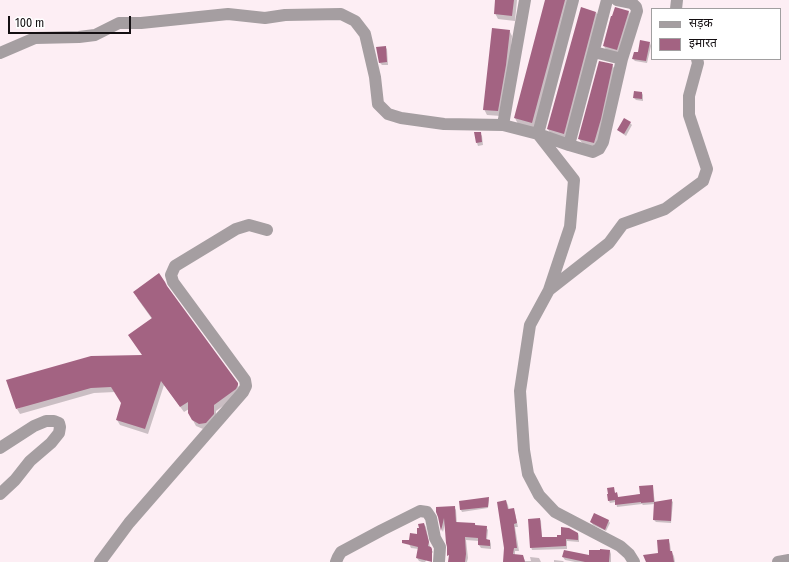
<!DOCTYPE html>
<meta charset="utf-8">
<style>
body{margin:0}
#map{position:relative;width:789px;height:562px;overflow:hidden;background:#fdeef4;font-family:"Fira Sans Condensed","Noto Sans Devanagari",sans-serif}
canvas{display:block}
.legend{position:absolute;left:651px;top:8px;width:130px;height:52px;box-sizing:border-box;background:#fff;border:1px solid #a19fa0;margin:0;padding:5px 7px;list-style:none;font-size:12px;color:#140f12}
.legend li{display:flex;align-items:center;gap:8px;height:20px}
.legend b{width:20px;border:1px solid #a19fa0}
.scale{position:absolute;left:8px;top:16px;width:123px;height:18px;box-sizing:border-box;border:2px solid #140f12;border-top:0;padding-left:5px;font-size:12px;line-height:14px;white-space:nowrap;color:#140f12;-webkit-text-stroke:3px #fff;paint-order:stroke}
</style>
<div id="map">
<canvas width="789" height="562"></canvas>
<ul class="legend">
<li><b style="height:5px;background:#a59ea1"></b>सड़क</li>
<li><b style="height:11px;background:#a36382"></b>इमारत</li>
</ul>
<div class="scale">100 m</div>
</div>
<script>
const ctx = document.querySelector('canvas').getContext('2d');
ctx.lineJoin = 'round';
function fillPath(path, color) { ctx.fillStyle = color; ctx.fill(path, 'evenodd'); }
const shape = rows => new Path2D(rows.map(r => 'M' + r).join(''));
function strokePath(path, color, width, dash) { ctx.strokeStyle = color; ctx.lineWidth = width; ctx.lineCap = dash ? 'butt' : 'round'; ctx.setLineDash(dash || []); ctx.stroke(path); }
const shadow = shape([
 [496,0,517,0,515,21,498,19,495,13],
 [547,0,569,0,535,128,518,124,515,118],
 [596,12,599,18,567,140,551,135,548,129],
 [629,12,631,16,619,54,606,50,604,46,611,17],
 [509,30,512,36,509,71,501,116,487,115,484,109],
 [650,43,651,46,647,63,635,61,633,59],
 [385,47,387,49,388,65,382,65,380,63],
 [612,65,616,71,597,148,583,144,579,139],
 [642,93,643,95,643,101,636,100,634,98],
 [630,123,632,125,626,136,620,132,618,130],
 [475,133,480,133,482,136,483,145,478,146,477,143],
 [168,288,241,390,238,395,216,411,216,420,203,429,196,426,189,413,189,409,184,412,164,385,148,434,120,425,117,420,122,403,115,392,94,393,20,414,17,409,144,356,152,319,137,298],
 [652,486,653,488,655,503,671,500,673,502,671,523,656,522,654,520,655,504,643,505,642,504,617,507,616,502,610,503,609,501,608,495,613,488,615,494,617,493,618,498,641,494],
 [488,498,489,500,488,508,462,512,461,510,460,502],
 [506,501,508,505,509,510,513,509,515,513,518,527,515,527,519,551,515,551,515,555,523,556,525,561,531,561,530,557,539,558,541,562,504,562],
 [454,507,456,510,457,524,475,524,476,526,486,527,488,530,487,540,490,541,491,544,491,549,481,548,479,545,479,541,466,540,468,558,467,562,450,562,451,544,445,523,443,532,442,530,437,508],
 [540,519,541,521,542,538,558,538,562,536,578,533,579,536,579,542,567,541,567,549,532,550,531,547],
 [608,520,610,523,606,531,593,525,591,522],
 [424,524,426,527,430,547,433,552,425,562,422,562,419,561,417,558,419,549,411,548,409,544,418,536],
 [668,540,670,544,671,551,674,556,675,562,647,562,659,554],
 [610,551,611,554,611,562,575,562,565,560,563,557,590,556],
 [554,560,563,561,564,562,554,562]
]);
const building = shape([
 [495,0,514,0,512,16,494,14],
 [545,0,565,0,532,123,514,118],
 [581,7,596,12,564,134,547,129],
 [615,7,629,11,617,50,603,46,611,16,612,16],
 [492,28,510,30,506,65,498,111,483,110],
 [640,40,650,42,646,61,632,59,634,52,638,52],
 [386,46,387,62,379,63,376,47],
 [599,61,613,64,601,119,594,143,578,139],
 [634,91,642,92,642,99,633,98],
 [624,118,631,122,624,134,617,130],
 [474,132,481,132,482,142,476,143],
 [159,273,165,282,167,286,238,383,238,385,236,389,214,405,214,414,206,423,199,424,192,420,188,413,188,402,180,407,161,381,145,429,116,420,121,403,111,387,91,388,16,409,6,380,91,356,142,355,128,335,152,318,133,292],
 [653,485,654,502,641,503,641,502,615,505,615,500,608,501,607,494,608,494,607,488,614,487,615,493,617,492,618,497,640,494,639,486],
 [489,497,488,507,460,510,459,501],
 [672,499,671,521,653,520,654,502],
 [506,500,508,509,514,508,517,523,514,524,517,548,514,548,513,554,523,555,525,562,503,562,504,548,497,502],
 [455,506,456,522,475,523,475,525,487,526,486,539,490,540,490,546,478,545,478,538,465,537,466,554,465,562,448,562,449,555,447,556,447,547,446,543,444,518,441,531,438,517,436,512,436,507],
 [594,513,609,520,605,530,590,522],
 [540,518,542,537,557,537,557,535,561,535,561,527,569,528,578,533,578,540,566,539,566,546,530,548,528,519],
 [424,523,429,542,428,546,431,547,432,549,432,562,416,558,418,547,402,543,402,540,409,540,410,533,417,534,417,528,419,528,418,524],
 [669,539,670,551,672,551,674,562,646,562,643,555,658,553,657,540],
 [600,549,610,550,609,562,585,562,562,557,564,550,589,555,589,550,600,550]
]);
const minor = shape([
 [525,0,503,125,538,134,573,0],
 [617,0,632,3,636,7,637,11,622,59],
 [676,9,677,0],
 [0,53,35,38,79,37,95,35,119,23,141,23,228,14,265,18,285,15,341,14,355,21,365,34,375,77,378,104,388,114,401,118,444,124,503,125],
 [538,134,569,145,607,0],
 [538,134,574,180,570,227,549,290],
 [569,145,593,152,599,149,603,142,622,59,594,52],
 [0,448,34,426,46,421,54,421,59,423,60,427,59,433,51,443,30,461,15,480,0,494],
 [100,562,129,523,243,392,246,386,245,380,173,282,171,275,175,266,236,229,249,225,267,230],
 [336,562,338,557,341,552,382,530,420,511,427,512,431,518,435,538,440,547,439,562],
 [634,562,629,554,620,546,555,512,539,495,528,474,524,450,520,391,530,325,549,290,609,243,623,224,665,209,703,181,707,169,689,115,689,96,698,63,697,59],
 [778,562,789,560]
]);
fillPath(shadow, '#0003');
fillPath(building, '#a36382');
strokePath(minor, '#a59ea1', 12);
</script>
